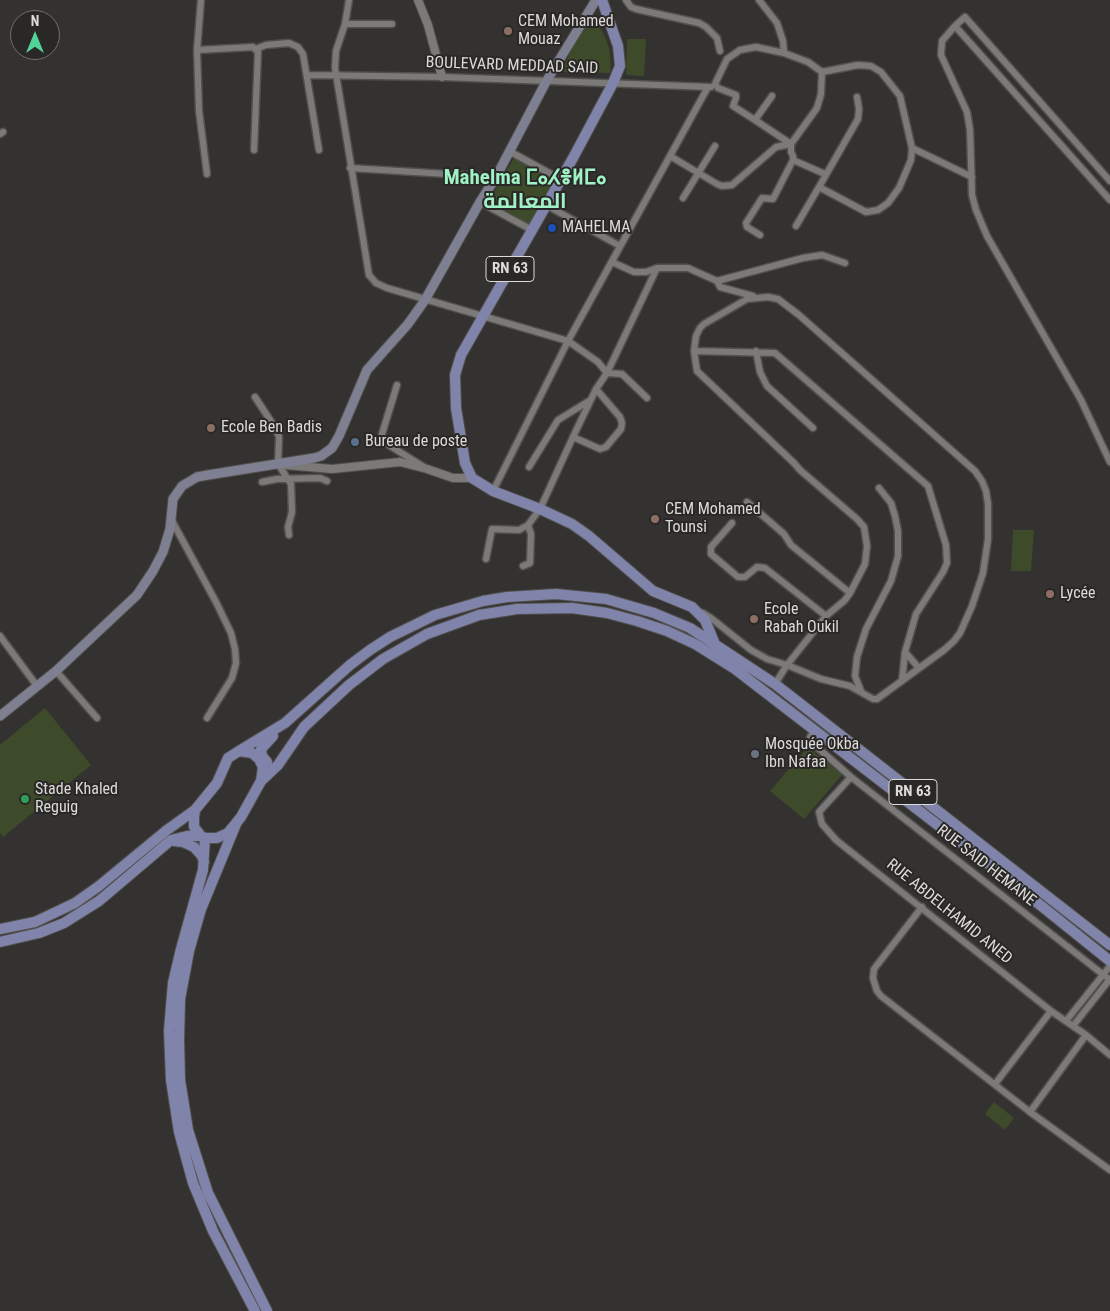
<!DOCTYPE html>
<meta charset="utf-8">
<style>
body{margin:0}
#map{position:relative;width:1110px;height:1311px;overflow:hidden;background:#343230;font-family:"Roboto Condensed",sans-serif}
canvas{display:block}
.north{position:absolute;left:10px;top:10px;width:50px;height:50px;box-sizing:border-box;background:#2a2826;border:1px solid #71706e;border-radius:50%;rotate:0deg;font-size:14px;font-weight:700;line-height:20px;text-align:center;color:#dcdbda}
.north::after{content:'';display:block;margin:auto;width:18px;height:22px;background:#51d398;clip-path:polygon(50% 0,100% 100%,50% 72%,0 100%)}
</style>
<div id="map">
<canvas width="1110" height="1311"></canvas>
<div class="north">N</div>
</div>
<script>
const ctx = document.querySelector('canvas').getContext('2d');
ctx.lineJoin = 'round';
function fillPath(path, color) { ctx.fillStyle = color; ctx.fill(path, 'evenodd'); }
const shape = rows => new Path2D(rows.map(r => 'M' + r).join(''));
function strokePath(path, color, width, dash) { ctx.strokeStyle = color; ctx.lineWidth = width; ctx.lineCap = dash ? 'butt' : 'round'; ctx.setLineDash(dash || []); ctx.stroke(path); }
function drawText(font, color, halo, rows, align = 'center') {
  ctx.font = font + ' "Roboto Condensed",Cairo,"Noto Sans Tifinagh",sans-serif'; ctx.lineWidth = 4; ctx.setLineDash([]); ctx.textBaseline = 'middle'; ctx.strokeStyle = halo; ctx.fillStyle = color; for (const [text, x, y, turn = 0] of rows) {
    ctx.save(); ctx.translate(x, y); ctx.rotate((+turn || 0) * Math.PI / 180); ctx.textAlign = isNaN(turn) ? turn : align; if (halo) ctx.strokeText(text, 0, 0); ctx.fillText(text, 0, 0); ctx.restore();
  }
}
const green = shape([
 [589,15,594,16,606,39,610,52,611,73,561,72],
 [627,39,646,39,644,76,626,75],
 [514,158,556,182,531,225,489,201],
 [1013,530,1034,530,1031,571,1011,571],
 [45,708,91,765,3,837,0,833,0,745],
 [808,747,842,775,804,819,770,791],
 [994,1102,1014,1118,1005,1130,985,1114]
]);
const minor = shape([
 [201,0,197,50,199,111,207,174],
 [349,0,345,24,336,51,335,68,369,275,376,283,387,288,568,341,598,362,607,373,622,374,647,398],
 [626,0,631,7,636,9,699,23,706,27,717,38,720,51],
 [759,0,777,23,783,41,784,53],
 [345,24,392,24],
 [955,26,1110,200],
 [197,50,253,47,258,52,254,150],
 [258,52,258,48,266,45,289,43,298,47,303,54,319,150],
 [308,75,442,77,711,87],
 [772,96,755,120,791,144,791,152,793,156,793,160,825,174],
 [755,120,733,106,736,98,736,95,718,88,715,84,727,59,740,50,756,47,784,53,808,62,822,72,858,65,871,66,881,72,900,96,912,148,911,160,899,188,888,203,878,210,866,212,819,187,858,119,859,109,857,97],
 [0,134,3,132],
 [912,148,972,177],
 [509,151,560,179],
 [670,156,717,184,722,186,732,185,776,147,791,144,817,108,821,94,822,72],
 [350,168,496,177],
 [1110,181,965,17,955,26,942,41,941,55,967,112,970,130,972,195,976,210,987,236,1081,400,1110,462],
 [683,198,715,146],
 [480,202,532,230],
 [546,205,620,246],
 [796,226,819,187],
 [760,235,747,227,746,223,762,198,773,199,793,160],
 [612,262,634,272,646,272,657,268],
 [717,281,720,287,753,296],
 [694,351,775,353,928,486,946,545,947,563,943,572,916,614,905,652],
 [756,351,760,372,767,386,813,428],
 [397,385,382,434,382,438,387,444,424,467],
 [255,397,276,429,279,437,278,464,291,484,292,512,288,527,289,535],
 [573,437,596,389],
 [529,467,558,420,589,401],
 [262,482,277,479,320,478,327,481],
 [493,491,568,341,708,87],
 [747,502,784,534,791,545,850,593],
 [171,519,216,602,231,633,235,649,236,663,232,678,207,718],
 [732,523,711,547,711,554,738,577,745,577,757,567,765,568,826,616],
 [486,559,492,529,519,530,528,525],
 [523,566,530,563,531,534,528,525,540,509,573,437,600,449,606,447,621,429,622,423,620,417,596,389,607,373,657,268,688,268,717,281,803,258,822,255,845,263],
 [703,613,711,618,751,650,767,659,787,665,821,679,850,686,873,699,877,699,944,650,954,641,960,633,972,606,983,573,988,539,988,504,986,491,982,481,975,471,799,315,778,299,768,297,747,299,704,324,700,328,696,336,694,351,697,371,794,463,800,470,857,519,864,527,867,546,865,564,850,593,845,600,826,616,787,665,775,684],
 [0,636,37,686],
 [56,671,97,718],
 [902,681,905,652,919,668],
 [861,691,855,676,857,657,866,629,891,581,898,556,898,531,895,516,891,503,879,488],
 [815,730,810,737,810,741,851,777,1110,980],
 [851,777,819,812,822,824,836,840,1051,1011,1086,1035,1110,1055],
 [922,907,874,969,873,978,877,991,881,996,1030,1112,1110,1170],
 [1066,1021,1110,966],
 [1073,1026,1110,979],
 [995,1084,1051,1011],
 [1030,1112,1086,1035]
]);
const tertiary = shape([
 [418,0,428,25,442,77],
 [285,465,332,469,400,462,427,469,453,478,472,478]
]);
const secondary = shape([
 [0,716,56,671,137,595,153,571,163,552,170,529,173,499,182,486,197,477,208,475,314,458,321,456,332,448,339,436,367,370,408,324,425,300,480,202,496,177,547,80,596,0]
]);
const primary = shape([
 [602,0,618,46,620,66,613,83,573,158,461,355,455,375,456,408,465,463,472,478,493,491,540,509,572,524,589,536,653,591,692,607,705,620,714,642],
 [239,751,285,723,350,665,370,650,390,637,435,615,483,601,507,597,556,594,606,599,654,613,690,628,775,684,1110,945],
 [239,751,252,753,259,759,263,767,261,781,241,817,228,833,217,838,205,838,201,836,194,827,194,818,195,810,217,783,228,758,239,751],
 [267,762,262,756,261,749,273,736],
 [261,781,278,765,304,727,349,685,383,659,427,634,479,615,517,609,572,608,607,613,637,621,667,631,695,644,735,669,1004,876,1110,961],
 [236,824,201,909,189,951,180,999,179,1040,180,1080,188,1130,208,1193,267,1311],
 [205,838,203,870,181,949,173,983,169,1031,171,1080,179,1132,193,1183,213,1231,255,1311],
 [174,841,183,842,194,847,202,856,204,862],
 [0,929,35,922,75,903,99,886,167,830,195,810],
 [0,942,39,933,64,923,99,901,171,840,187,836,201,836]
]);
const markers = [
 [508,31,5,"#8d6e63"],
 [552,228,5,"#1a4fb4"],
 [211,428,5,"#8d6e63"],
 [355,442,5,"#5c6f8a"],
 [655,519,5,"#8d6e63"],
 [1050,594,5,"#8d6e63"],
 [754,619,5,"#8d6e63"],
 [755,754,5,"#6b7280"],
 [25,799,5,"#2e9e5b"]
];
const shields = [
 [510,269,48],
 [913,792,48]
];
const shieldNames = [
 ["RN 63",510,269],
 ["RN 63",913,792]
];
const poiNames = [
 ["CEM Mohamed",518,22],
 ["Mouaz",518,40],
 ["MAHELMA",562,228],
 ["Ecole Ben Badis",221,428],
 ["Bureau de poste",365,442],
 ["CEM Mohamed",665,510],
 ["Tounsi",665,528],
 ["Lycée",1060,594],
 ["Ecole",764,610],
 ["Rabah Oukil",764,628],
 ["Mosquée Okba",765,745],
 ["Ibn Nafaa",765,763],
 ["Stade Khaled",35,790],
 ["Reguig",35,808]
];
const streetNames = [
 ["BOULEVARD MEDDAD SAID",512,66,2],
 ["RUE SAID HEMANE",986,866,38],
 ["RUE ABDELHAMID ANED",949,912,39]
];
const districtNames = [
 ["Mahelma ⵎⴰⵃⴻⵍⵎⴰ",525,179],
 ["المعالمة",525,203]
];
fillPath(green, '#3e4b2a');
strokePath(minor, '#52504e', 9);
strokePath(tertiary, '#52504e', 10);
strokePath(secondary, '#52504e', 11);
strokePath(primary, '#52504e', 12);
strokePath(minor, '#7c7a78', 6);
strokePath(tertiary, '#7c7a78', 8);
strokePath(secondary, '#7e7f91', 9);
strokePath(primary, '#8084aa', 10);
for (const [x, y, r, color] of markers) { const dot = new Path2D(); dot.arc(x, y, r, 0, 2 * Math.PI); ctx.fillStyle = color; ctx.fill(dot); strokePath(dot, '#2a2826', 2); }
for (const [x, y, w] of shields) { const box = new Path2D(); box.roundRect(x - w / 2, y - 12.5, w, 25, 4); ctx.fillStyle = '#2a2826'; ctx.fill(box); strokePath(box, '#dcdbda', 1); }
drawText('bold 15px', '#dcdbda', null, shieldNames);
drawText('16px', '#dcdbda', '#2a2826', poiNames, 'left');
drawText('16px', '#dcdbda', '#2a2826', streetNames);
drawText('bold 21px', '#a0f2c6', '#2a2826', districtNames);
</script>
